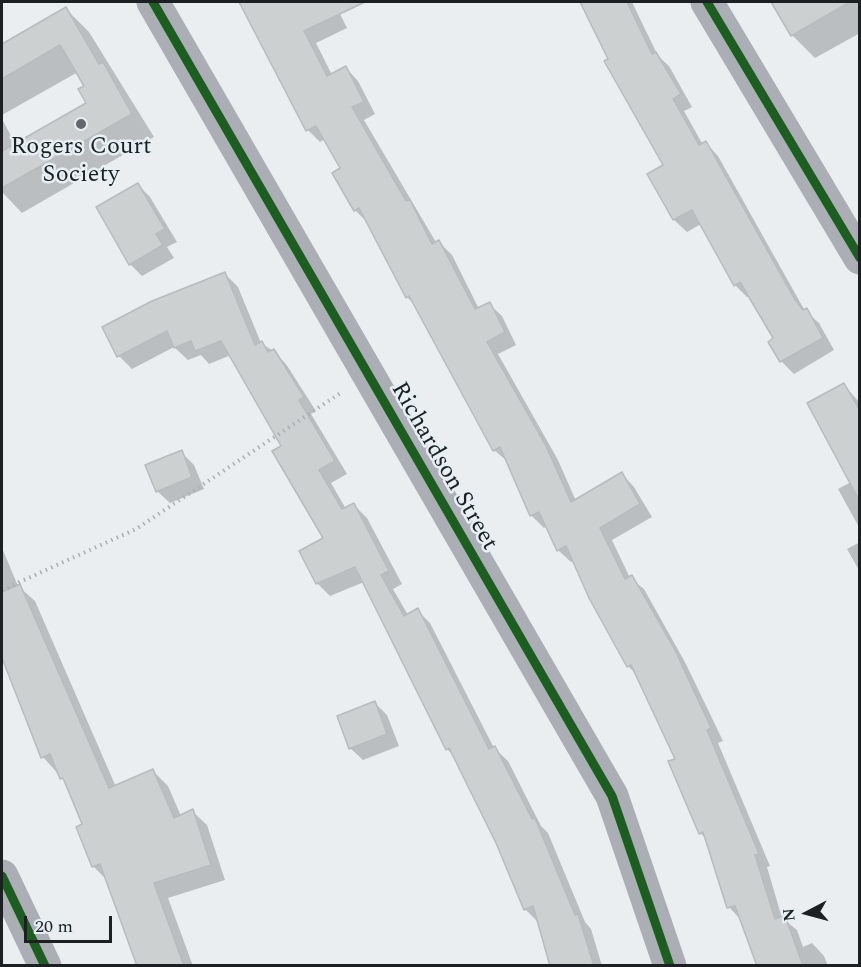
<!DOCTYPE html>
<style>
body{margin:0}
#map{position:relative;width:861px;height:967px;overflow:hidden;background:#eaeef0;font-family:Spectral,serif}
canvas{display:block}
.frame{position:absolute;inset:0;border:3px solid #1d2022;pointer-events:none}
.north{position:absolute;left:777px;top:883px;width:60px;height:60px;-webkit-text-stroke:4px #e6eff4;paint-order:stroke;rotate:264deg;font-size:16px;font-weight:700;line-height:24px;text-align:center;color:#1d2022}
.north::after{content:'';display:block;margin:auto;width:21px;height:27px;background:#1d2022;clip-path:polygon(50% 0,100% 100%,50% 72%,0 100%)}
.scale{position:absolute;left:24px;top:916px;width:88px;height:27px;box-sizing:border-box;border:3px solid #1d2022;border-top:0;padding-left:8px;font-size:18px;line-height:21px;white-space:nowrap;color:#1d2022;-webkit-text-stroke:4px #e6eff4;paint-order:stroke}
</style>
<div id="map">
<canvas width="861" height="967"></canvas>
<div class="frame"></div>
<div class="north">N</div>
<div class="scale">20 m</div>
</div>
<script>
const ctx = document.querySelector('canvas').getContext('2d');
ctx.lineJoin = 'round';
function fillPath(path, color) { ctx.fillStyle = color; ctx.fill(path, 'evenodd'); }
const shape = rows => new Path2D(rows.map(r => 'M' + r).join(''));
function strokePath(path, color, width, dash) { ctx.strokeStyle = color; ctx.lineWidth = width; ctx.lineCap = dash ? 'butt' : 'round'; ctx.setLineDash(dash || []); ctx.stroke(path); }
function drawText(font, color, halo, rows, align = 'center') {
  ctx.font = font + ' Spectral,serif'; ctx.lineWidth = 5; ctx.setLineDash([]); ctx.textBaseline = 'middle'; ctx.strokeStyle = halo; ctx.fillStyle = color; for (const [text, x, y, turn = 0] of rows) {
    ctx.save(); ctx.translate(x, y); ctx.rotate((+turn || 0) * Math.PI / 180); ctx.textAlign = isNaN(turn) ? turn : align; if (halo) ctx.strokeText(text, 0, 0); ctx.fillText(text, 0, 0); ctx.restore();
  }
}
const shadow = shape([
 [240,2,334,2,347,28,316,43,332,75,346,68,358,81,375,114,364,120,437,244,439,242,452,255,479,309,489,304,502,316,516,345,498,354,558,460,576,501,622,474,634,487,652,517,612,540,630,578,644,589,686,664,723,741,718,743,770,866,767,867,782,918,797,930,803,947,812,943,824,956,828,966,758,966,741,920,729,907,708,840,700,833,677,759,637,675,628,666,574,561,571,562,558,550,547,526,544,528,531,515,508,462,494,450,417,307,407,297,367,222,355,210,342,169,325,139,320,142,308,130],
 [581,2,632,2,658,56,669,66,692,107,684,111,703,145,706,143,718,156,805,311,819,323,834,350,794,374,781,361,770,342,775,339,750,296,747,297,735,285,701,224,687,232,674,220,649,175,665,166],
 [773,2,860,2,860,33,815,58,792,35],
 [66,9,89,32,154,137,22,213,2,192,2,119,16,145,88,104,87,87,78,72,2,115,2,45],
 [138,185,150,197,177,242,167,247,174,258,142,276,130,264],
 [225,274,238,287,261,343,273,351,286,364,316,411,311,414,347,474,331,483,346,509,354,505,367,518,402,584,393,589,408,615,417,610,430,623,494,748,508,761,541,826,548,833,585,922,591,929,602,966,552,966,538,922,525,909,498,842,456,758,447,749,364,582,330,596,317,583,325,539,283,446,231,355,209,364,201,355,188,360,174,347,132,369,119,356],
 [844,385,860,403,860,529,838,489,851,482],
 [181,452,194,465,204,489,170,503,157,491],
 [860,542,860,572,847,549],
 [2,548,18,586,35,601,116,787,153,771,168,786,181,816,192,811,207,825,225,880,168,898,193,966,147,966,108,881,93,866,84,825,68,785,43,757,2,654],
 [375,703,387,715,399,746,363,760,350,748]
]);
const building = shape([
 [239,2,365,2,304,31,327,76,346,66,364,102,352,107,406,201,410,200,432,244,439,240,475,309,490,302,505,332,487,342,546,446,571,502,622,472,640,504,600,528,625,579,632,575,675,650,711,728,707,730,759,854,755,855,775,919,785,915,803,966,757,966,735,906,727,908,703,832,699,834,668,761,675,759,631,665,627,667,589,598,566,546,557,551,539,512,530,516,500,447,493,451,409,296,406,298,359,208,354,211,332,173,340,168,316,126,306,131,239,2],
 [580,2,627,2,652,54,656,52,681,94,673,99,699,145,706,141,794,298,803,310,807,308,823,338,780,362,768,342,773,338,740,282,734,286,692,210,673,220,647,174,663,165,604,61,608,59,580,2],
 [771,2,850,2,791,36,771,2],
 [66,7,99,64,103,62,132,114,2,188,2,151,86,103,78,89,84,86,60,45,2,79,2,44,66,7],
 [138,183,165,229,156,234,163,245,129,265,96,207,138,183],
 [225,272,255,345,262,341,268,352,274,349,304,397,299,400,335,461,319,470,342,509,354,503,389,571,381,575,404,616,418,608,489,749,495,746,532,819,535,818,575,915,578,914,594,966,550,966,533,906,524,910,496,843,449,748,446,750,355,567,316,584,299,551,323,538,272,451,281,446,221,341,195,351,191,341,174,348,167,331,117,357,102,327,152,301,225,272],
 [844,383,860,411,860,502,807,403,844,383],
 [182,450,192,477,156,492,145,465,182,450],
 [20,584,109,788,153,769,174,818,193,809,211,865,154,883,184,966,137,966,100,864,92,867,76,827,82,824,63,778,60,779,50,754,41,758,2,658,2,592,20,584],
 [375,701,387,734,349,749,337,716,375,701]
]);
const path = shape([
 [2,590,136,529,342,392]
]);
const minor = shape([
 [153,2,612,796,670,966],
 [707,2,860,258],
 [2,876,45,966]
]);
const cycleway = shape([
 [153,2,612,796,670,966],
 [707,2,860,258],
 [2,876,45,966]
]);
const markers = [
 [81,124,6,"#65686a"]
];
const poiNames = [
 ["Rogers Court",81,148],
 ["Society",81,176]
];
const streetNames = [
 ["Richardson Street",443,467,60]
];
fillPath(shadow, '#0003');
fillPath(building, '#ccd0d1');
strokePath(building, '#b8bbbc', 1.5);
strokePath(path, '#abaeb2', 4, [1.5, 4.5]);
strokePath(minor, '#abaeb4', 33);
strokePath(cycleway, '#1b5e20', 9);
for (const [x, y, r, color] of markers) { const dot = new Path2D(); dot.arc(x, y, r, 0, 2 * Math.PI); ctx.fillStyle = color; ctx.fill(dot); strokePath(dot, '#e6eff4', 2); }
drawText('24px', '#1d2022', '#e6eff4', poiNames);
drawText('24px', '#1d2022', '#e6eff4', streetNames);
</script>
